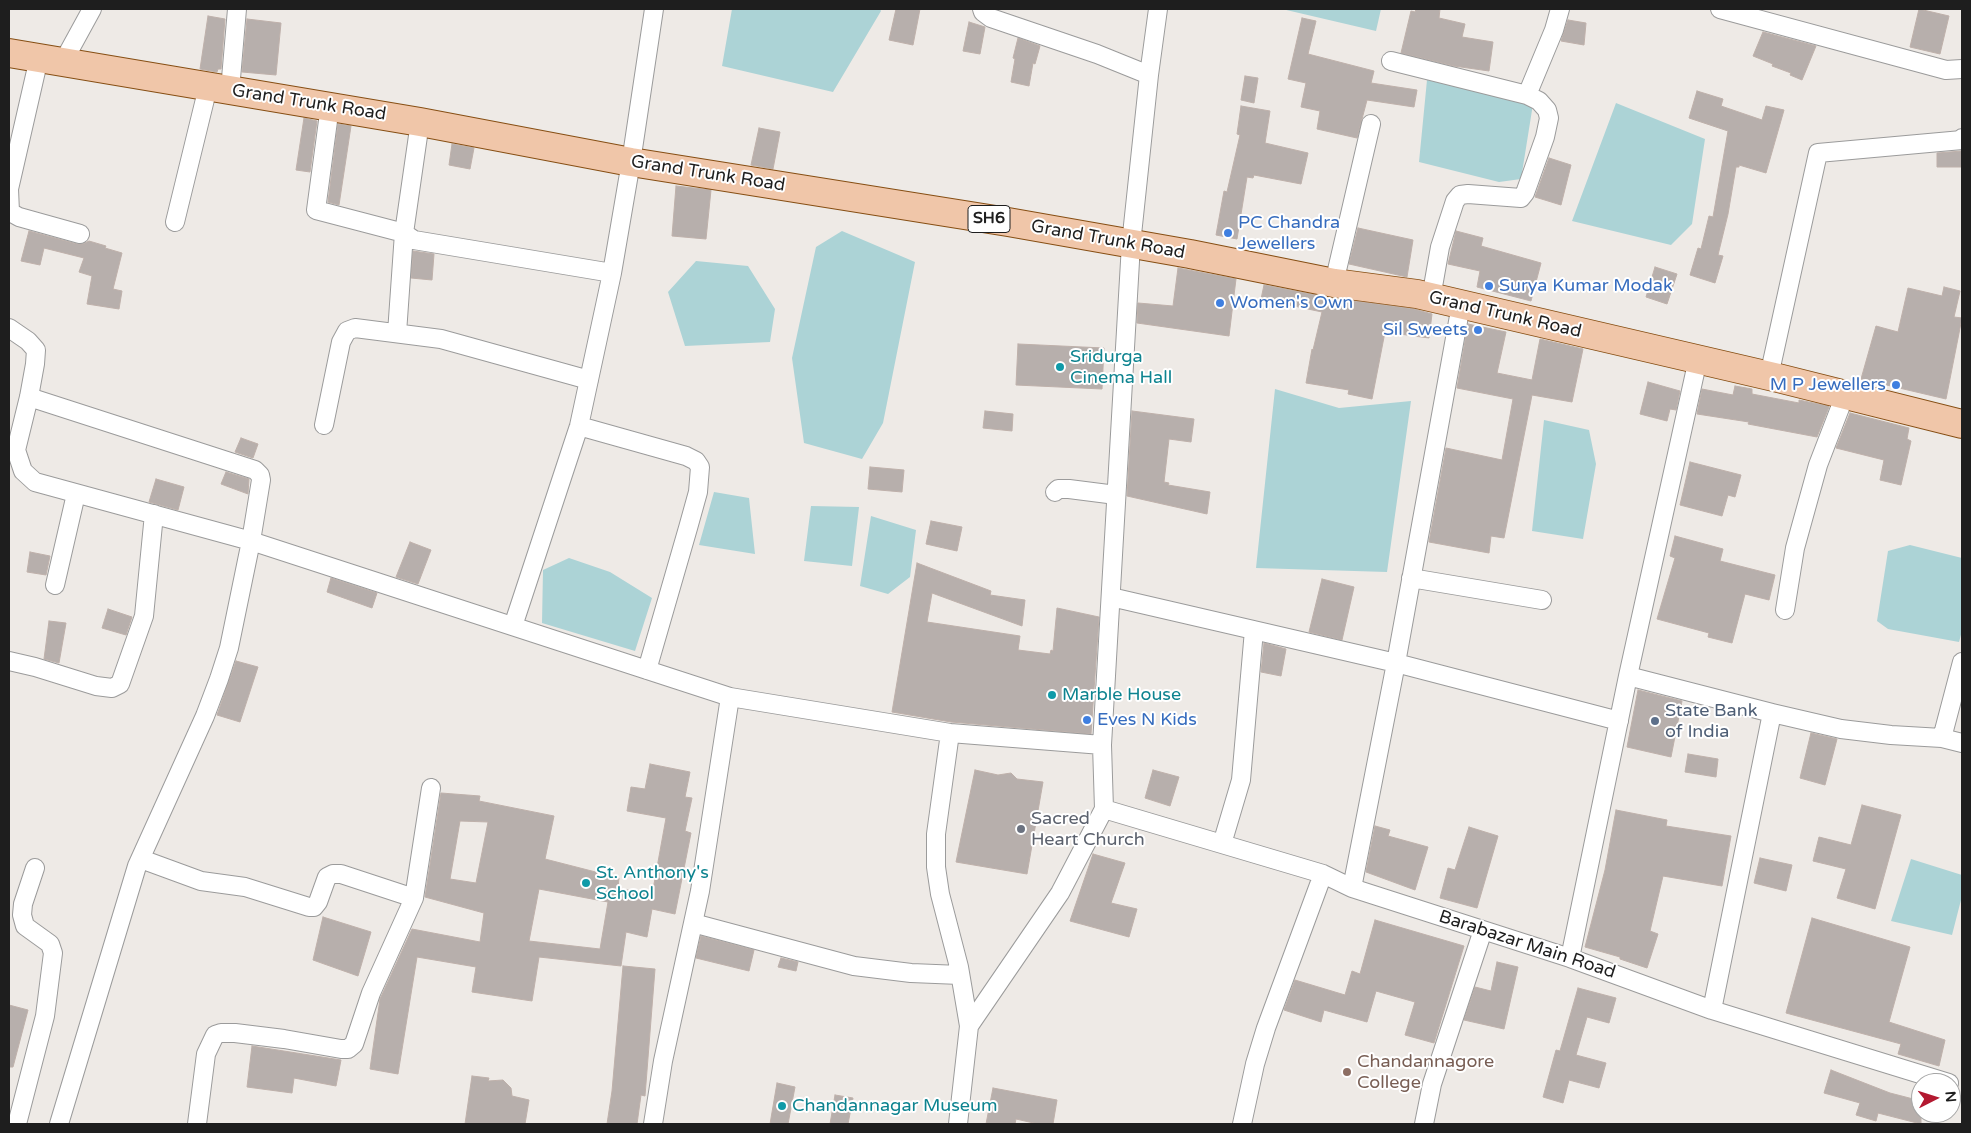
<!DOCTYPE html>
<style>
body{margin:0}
#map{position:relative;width:1971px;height:1133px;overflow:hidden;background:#eeeae6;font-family:"Varela Round",sans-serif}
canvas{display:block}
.frame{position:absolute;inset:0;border:10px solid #1e1e1e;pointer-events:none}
.north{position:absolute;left:1911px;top:1073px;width:50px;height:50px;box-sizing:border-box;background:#fff;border:1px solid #a5a5a5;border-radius:50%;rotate:85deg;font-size:14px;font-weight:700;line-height:20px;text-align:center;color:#1e1e1e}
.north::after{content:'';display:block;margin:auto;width:18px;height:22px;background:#b31931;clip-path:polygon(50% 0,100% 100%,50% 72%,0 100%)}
</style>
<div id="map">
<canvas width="1971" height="1133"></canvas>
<div class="frame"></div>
<div class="north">N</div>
</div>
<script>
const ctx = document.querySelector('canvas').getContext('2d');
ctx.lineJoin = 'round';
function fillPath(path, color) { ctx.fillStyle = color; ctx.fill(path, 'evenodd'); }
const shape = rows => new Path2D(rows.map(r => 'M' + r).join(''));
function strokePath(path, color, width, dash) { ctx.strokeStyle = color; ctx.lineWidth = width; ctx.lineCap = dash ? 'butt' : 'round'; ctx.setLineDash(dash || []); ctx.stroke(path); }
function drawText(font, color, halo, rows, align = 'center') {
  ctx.font = font + ' "Varela Round",sans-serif'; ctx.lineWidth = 4; ctx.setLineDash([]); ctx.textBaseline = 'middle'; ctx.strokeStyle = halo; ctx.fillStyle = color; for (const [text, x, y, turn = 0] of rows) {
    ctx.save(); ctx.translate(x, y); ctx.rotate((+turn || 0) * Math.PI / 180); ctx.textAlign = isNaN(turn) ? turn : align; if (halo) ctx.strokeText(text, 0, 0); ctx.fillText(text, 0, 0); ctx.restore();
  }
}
const water = shape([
 [732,9,880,9,881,11,833,92,722,66],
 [1282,9,1381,9,1376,31],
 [1427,80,1533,104,1521,179,1499,182,1419,162],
 [1616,103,1705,139,1692,224,1671,245,1572,221],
 [842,231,915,262,883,423,862,459,804,443,792,358,816,247],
 [696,261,748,266,775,309,770,342,685,346,668,292],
 [1275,389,1339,408,1411,401,1387,572,1256,568],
 [1544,420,1589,430,1596,464,1583,539,1532,531],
 [714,492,749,498,755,554,699,545],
 [811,506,859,507,852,566,804,561],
 [871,516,916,530,910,577,888,594,860,586],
 [1910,545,1962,558,1962,631,1959,642,1888,629,1877,621,1888,551],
 [569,558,610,572,652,598,635,651,542,623,543,570],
 [1911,859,1962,875,1962,896,1952,935,1891,921]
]);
const building = shape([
 [896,9,920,9,913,45,889,40,896,9],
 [1416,9,1440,9,1439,18,1465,24,1462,37,1493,42,1489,71,1454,66,1401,53,1411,11,1415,12,1416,9],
 [1919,9,1949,16,1940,54,1910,47,1919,9],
 [208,16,225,19,221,69,218,69,217,72,200,69,208,16],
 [1302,18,1316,21,1308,54,1374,71,1371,83,1417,90,1414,107,1367,100,1357,138,1317,129,1320,111,1301,107,1306,83,1288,79,1302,18],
 [247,19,281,23,276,75,242,72,247,19],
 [1568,20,1586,23,1584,45,1561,41,1568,20],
 [969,22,985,27,980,54,963,51,969,22],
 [1763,32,1816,46,1802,80,1790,75,1791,73,1772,66,1773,64,1753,56,1763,32],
 [1018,38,1040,46,1035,64,1033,63,1029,86,1011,82,1015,59,1013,58,1018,38],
 [1245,76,1258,78,1254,103,1241,100,1245,76],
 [1697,91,1723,99,1721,106,1762,120,1766,106,1784,110,1766,173,1739,165,1739,167,1736,167,1728,214,1718,255,1723,256,1715,283,1690,275,1698,248,1701,249,1709,216,1713,217,1728,131,1689,118,1697,91],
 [1241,106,1270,111,1265,143,1308,153,1301,184,1254,175,1253,178,1247,177,1237,239,1216,235,1224,191,1227,192,1240,135,1237,134,1241,106],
 [304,118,317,121,310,172,296,170,304,118],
 [338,124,351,126,339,205,328,202,338,124],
 [759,128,780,132,773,169,751,165,759,128],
 [452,144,474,148,470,169,449,165,452,144],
 [1962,151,1962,167,1937,167,1937,153,1962,151],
 [1549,158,1571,165,1561,205,1535,197,1549,158],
 [676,186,711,190,706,239,672,236,676,186],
 [1358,228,1413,240,1407,277,1349,264,1358,228],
 [29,231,77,244,83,244,89,241,106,246,105,248,122,253,113,289,122,291,119,309,87,304,92,276,79,272,84,258,44,248,40,265,21,261,29,231],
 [1456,231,1483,238,1481,246,1541,263,1531,301,1477,287,1480,271,1448,264,1456,231],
 [413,251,434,254,432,280,411,278,413,251],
 [1655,267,1677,274,1667,304,1646,297,1655,267],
 [1178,268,1236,279,1229,336,1137,323,1138,303,1173,306,1178,268],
 [1264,285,1331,298,1414,309,1432,314,1429,338,1385,332,1372,399,1348,394,1349,390,1306,383,1312,349,1313,350,1322,312,1261,299,1264,285],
 [1944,287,1960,291,1954,317,1962,318,1946,399,1861,379,1876,326,1898,332,1908,288,1942,296,1944,287],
 [1468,324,1506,332,1497,373,1532,380,1540,339,1583,349,1572,402,1532,395,1504,538,1491,536,1489,553,1429,542,1446,448,1502,460,1513,399,1457,388,1468,324],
 [1018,344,1104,348,1102,389,1016,385,1018,344],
 [1648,382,1680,391,1676,410,1670,409,1667,421,1640,414,1648,382],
 [1735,386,1752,389,1752,394,1799,403,1799,400,1828,406,1829,407,1817,437,1748,424,1749,422,1697,414,1702,389,1733,395,1735,386],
 [985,411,1013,414,1012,431,983,428,985,411],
 [1132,411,1194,419,1191,442,1169,439,1164,482,1169,483,1168,485,1210,492,1207,514,1127,496,1132,411],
 [1850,413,1909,428,1907,439,1911,441,1901,485,1880,480,1884,460,1836,448,1850,413],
 [241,438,258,444,253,458,235,452,241,438],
 [1690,462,1741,475,1735,497,1728,495,1722,516,1680,505,1690,462],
 [870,467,904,470,902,492,868,489,870,467],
 [226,472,249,479,248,494,221,484,226,472],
 [156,479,184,487,178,510,149,502,156,479],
 [931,521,962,527,957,551,926,544,931,521],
 [1675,536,1723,549,1720,561,1775,575,1769,600,1745,594,1732,643,1708,637,1709,633,1657,619,1675,558,1670,556,1675,536],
 [410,542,431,550,418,584,396,577,410,542],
 [30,552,50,556,46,575,27,572,30,552],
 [917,563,991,591,990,595,1025,600,1022,626,932,593,927,622,1020,636,1018,650,1050,654,1051,650,1053,651,1057,608,1099,617,1091,734,951,722,892,712,917,563],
 [331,578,377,593,372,608,327,592,331,578],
 [1322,579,1354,587,1342,640,1309,632,1322,579],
 [108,609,132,617,126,635,102,628,108,609],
 [49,621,66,623,59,663,44,659,49,621],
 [1264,643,1286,649,1281,676,1261,672,1264,643],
 [236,661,258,667,240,722,217,715,236,661],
 [1638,690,1682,701,1671,757,1627,747,1638,690],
 [1811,733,1837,739,1825,785,1800,778,1811,733],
 [1688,754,1718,759,1716,777,1685,772,1688,754],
 [650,764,690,772,685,797,692,798,685,831,691,833,675,914,652,909,647,937,626,932,621,966,539,957,532,1001,472,992,476,967,417,957,398,1074,370,1069,380,999,412,929,480,942,484,913,425,897,441,793,480,796,479,801,554,816,545,859,619,878,618,888,652,895,666,818,627,811,631,787,645,789,650,764],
 [460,821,488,822,476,883,450,879,460,821],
 [539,889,608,902,600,949,529,941,539,889],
 [975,770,998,775,1011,773,1017,779,1043,782,1027,874,956,862,975,770],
 [1153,770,1179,777,1170,806,1145,798,1153,770],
 [1862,805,1901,815,1875,909,1837,898,1846,869,1813,861,1819,837,1851,845,1862,805],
 [1616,810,1667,820,1666,826,1731,836,1722,886,1663,876,1650,931,1658,934,1647,968,1620,959,1620,957,1585,947,1605,870,1616,810],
 [1375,826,1390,830,1388,836,1428,847,1415,890,1366,872,1375,826],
 [1469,827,1498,836,1477,908,1440,898,1448,868,1455,870,1469,827],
 [1093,854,1125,863,1111,903,1137,909,1129,937,1070,921,1093,854],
 [1760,858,1792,865,1786,891,1754,883,1760,858],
 [323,917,371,932,358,976,313,960,323,917],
 [1812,918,1910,947,1889,1022,1945,1040,1939,1066,1898,1054,1901,1044,1786,1013,1812,918],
 [1375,920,1464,946,1434,1043,1405,1035,1415,1002,1376,991,1367,1022,1324,1010,1321,1022,1284,1010,1295,980,1345,995,1352,971,1360,974,1375,920],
 [701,936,754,950,749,971,696,958,701,936],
 [781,958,798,962,796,971,778,967,781,958],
 [1497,962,1518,967,1504,1029,1464,1020,1475,987,1491,991,1497,962],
 [623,966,655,969,645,1096,641,1095,637,1124,607,1124,612,1091,623,966],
 [1578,988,1616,998,1609,1023,1587,1017,1576,1055,1606,1063,1599,1088,1569,1080,1563,1103,1543,1097,1556,1050,1560,1051,1578,988],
 [9,1005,28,1010,13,1067,9,1067,9,1005],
 [252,1046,341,1060,336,1086,294,1078,292,1093,247,1087,252,1046],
 [1831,1070,1890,1093,1921,1101,1921,1124,1878,1113,1876,1121,1856,1115,1860,1103,1824,1093,1831,1070],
 [472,1076,489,1078,488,1081,503,1080,511,1088,512,1096,529,1100,525,1124,465,1124,472,1076],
 [777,1083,795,1087,788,1124,770,1124,777,1083],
 [993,1088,1057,1100,1053,1124,1038,1124,1016,1119,1015,1124,986,1124,993,1088],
 [835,1095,853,1098,848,1124,830,1124,835,1095]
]);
const minor = shape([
 [982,9,983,12,991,18,1097,54,1149,75],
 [1720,9,1946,70,1962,69],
 [39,58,9,189,10,212,19,217,80,234],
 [1391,61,1527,95,1539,101,1547,110,1549,118,1545,137,1525,193,1521,198,1468,194,1460,195,1455,201,1440,247,1431,298],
 [63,62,92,9],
 [230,90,237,9],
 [1527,95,1554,30,1560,9],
 [330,106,316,210,404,233,414,240,612,273],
 [175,222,208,87],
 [1334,283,1371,124],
 [9,328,28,341,36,350,35,364,29,397,16,450],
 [397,333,404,233,420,122],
 [1769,376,1818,153,1962,140,1962,138],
 [29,397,255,470,260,475,261,480,251,541,229,648,219,679,205,716,137,866,59,1124],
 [324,425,341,342,347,331,355,328,441,339,589,380],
 [579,426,686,456,696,461,700,467,698,492,688,528,647,670],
 [9,450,16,450,23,471,35,482,251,541,730,697,950,733,1102,745],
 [1055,492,1058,489,1069,489,1116,495],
 [1411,578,1542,600],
 [55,585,76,494],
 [1111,597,1396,663,1619,721],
 [1785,610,1795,548,1818,465,1845,395],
 [513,626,579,426,612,273,631,162,654,9],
 [9,661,35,667,96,686,112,688,120,684,144,616,154,514],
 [1628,676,1772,713],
 [950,733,936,834,936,867,940,894,959,967,969,1026],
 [1942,738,1962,743],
 [1104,809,1323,874,1352,888,1570,958,1712,1010,1949,1083],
 [1222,844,1241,780,1254,630],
 [141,859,201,881,245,887,309,907,314,907,318,902,327,877,333,874,341,874,414,898],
 [1352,888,1396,663,1461,305],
 [693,923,854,966,911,973,960,975],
 [1570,958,1628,676,1698,359],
 [1712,1010,1772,713,1841,729,1891,735,1942,738,1962,662],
 [17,1124,45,1016,53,953,50,944,25,926,22,915,23,904,35,868],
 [197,1124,206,1054,215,1035,221,1033,235,1033,284,1039,341,1049,348,1049,354,1044,371,993,414,898,431,788],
 [653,1124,663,1061,700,891,730,697],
 [958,1124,969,1026,1060,893,1104,809,1102,745,1131,244,1149,75,1158,9],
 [1242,1124,1255,1064,1266,1028,1323,874],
 [1424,1124,1432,1084,1483,930]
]);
const primary = shape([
 [9,53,420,122,631,162,1008,222,1190,254,1334,283,1417,294,1778,378,1962,424]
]);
const markers = [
 [1228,233,5,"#3f7fe0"],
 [1489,286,5,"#3f7fe0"],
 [1220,303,5,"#3f7fe0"],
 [1478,330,5,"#3f7fe0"],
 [1060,367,5,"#0f9aa8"],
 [1896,385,5,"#3f7fe0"],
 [1052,695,5,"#0f9aa8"],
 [1087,720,5,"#3f7fe0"],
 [1655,721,5,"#5c6f8a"],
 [1021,829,5,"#6b7280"],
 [586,883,5,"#0f9aa8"],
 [1347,1072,5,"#8d6e63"],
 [782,1106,5,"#0f9aa8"]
];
const shields = [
 [989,219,42]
];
const shieldNames = [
 ["SH6",989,219]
];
const streetNames = [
 ["Grand Trunk Road",309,103,9],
 ["Grand Trunk Road",708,174,9],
 ["Grand Trunk Road",1108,240,10],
 ["Grand Trunk Road",1505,315,13],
 ["Barabazar Main Road",1527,945,18]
];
const shopNames = [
 ["PC Chandra",1238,223],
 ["Jewellers",1238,244],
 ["Surya Kumar Modak",1499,286],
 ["Women's Own",1230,303],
 ["Sil Sweets",1468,330,"right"],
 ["M P Jewellers",1886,385,"right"],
 ["Eves N Kids",1097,720]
];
const cultureNames = [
 ["Sridurga",1070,357],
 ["Cinema Hall",1070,378],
 ["Marble House",1062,695],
 ["St. Anthony's",596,873],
 ["School",596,894],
 ["Chandannagar Museum",792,1106]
];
const serviceNames = [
 ["State Bank",1665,711],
 ["of India",1665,732]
];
const worshipNames = [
 ["Sacred",1031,819],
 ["Heart Church",1031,840]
];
const educationNames = [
 ["Chandannagore",1357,1062],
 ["College",1357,1083]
];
fillPath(water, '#acd3d6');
fillPath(building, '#b7afac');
strokePath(building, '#beb0aa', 1);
strokePath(minor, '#9b9b9b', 20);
strokePath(primary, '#864e13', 30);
strokePath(minor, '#fff', 18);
strokePath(primary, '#f0c6a9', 28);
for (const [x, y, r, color] of markers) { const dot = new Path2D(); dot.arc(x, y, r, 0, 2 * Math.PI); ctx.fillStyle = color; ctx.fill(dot); strokePath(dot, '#fff', 2); }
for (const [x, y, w] of shields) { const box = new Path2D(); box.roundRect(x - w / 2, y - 13.5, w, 27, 4); ctx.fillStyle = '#fff'; ctx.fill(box); strokePath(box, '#1e1e1e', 1); }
drawText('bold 16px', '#1e1e1e', null, shieldNames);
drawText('18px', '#1e1e1e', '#fff', streetNames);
drawText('18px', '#366cbe', '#fff', shopNames, 'left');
drawText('18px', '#0d838f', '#fff', cultureNames, 'left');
drawText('18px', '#4e5e75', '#fff', serviceNames, 'left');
drawText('18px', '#5b616d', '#fff', worshipNames, 'left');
drawText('18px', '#785e54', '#fff', educationNames, 'left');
</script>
